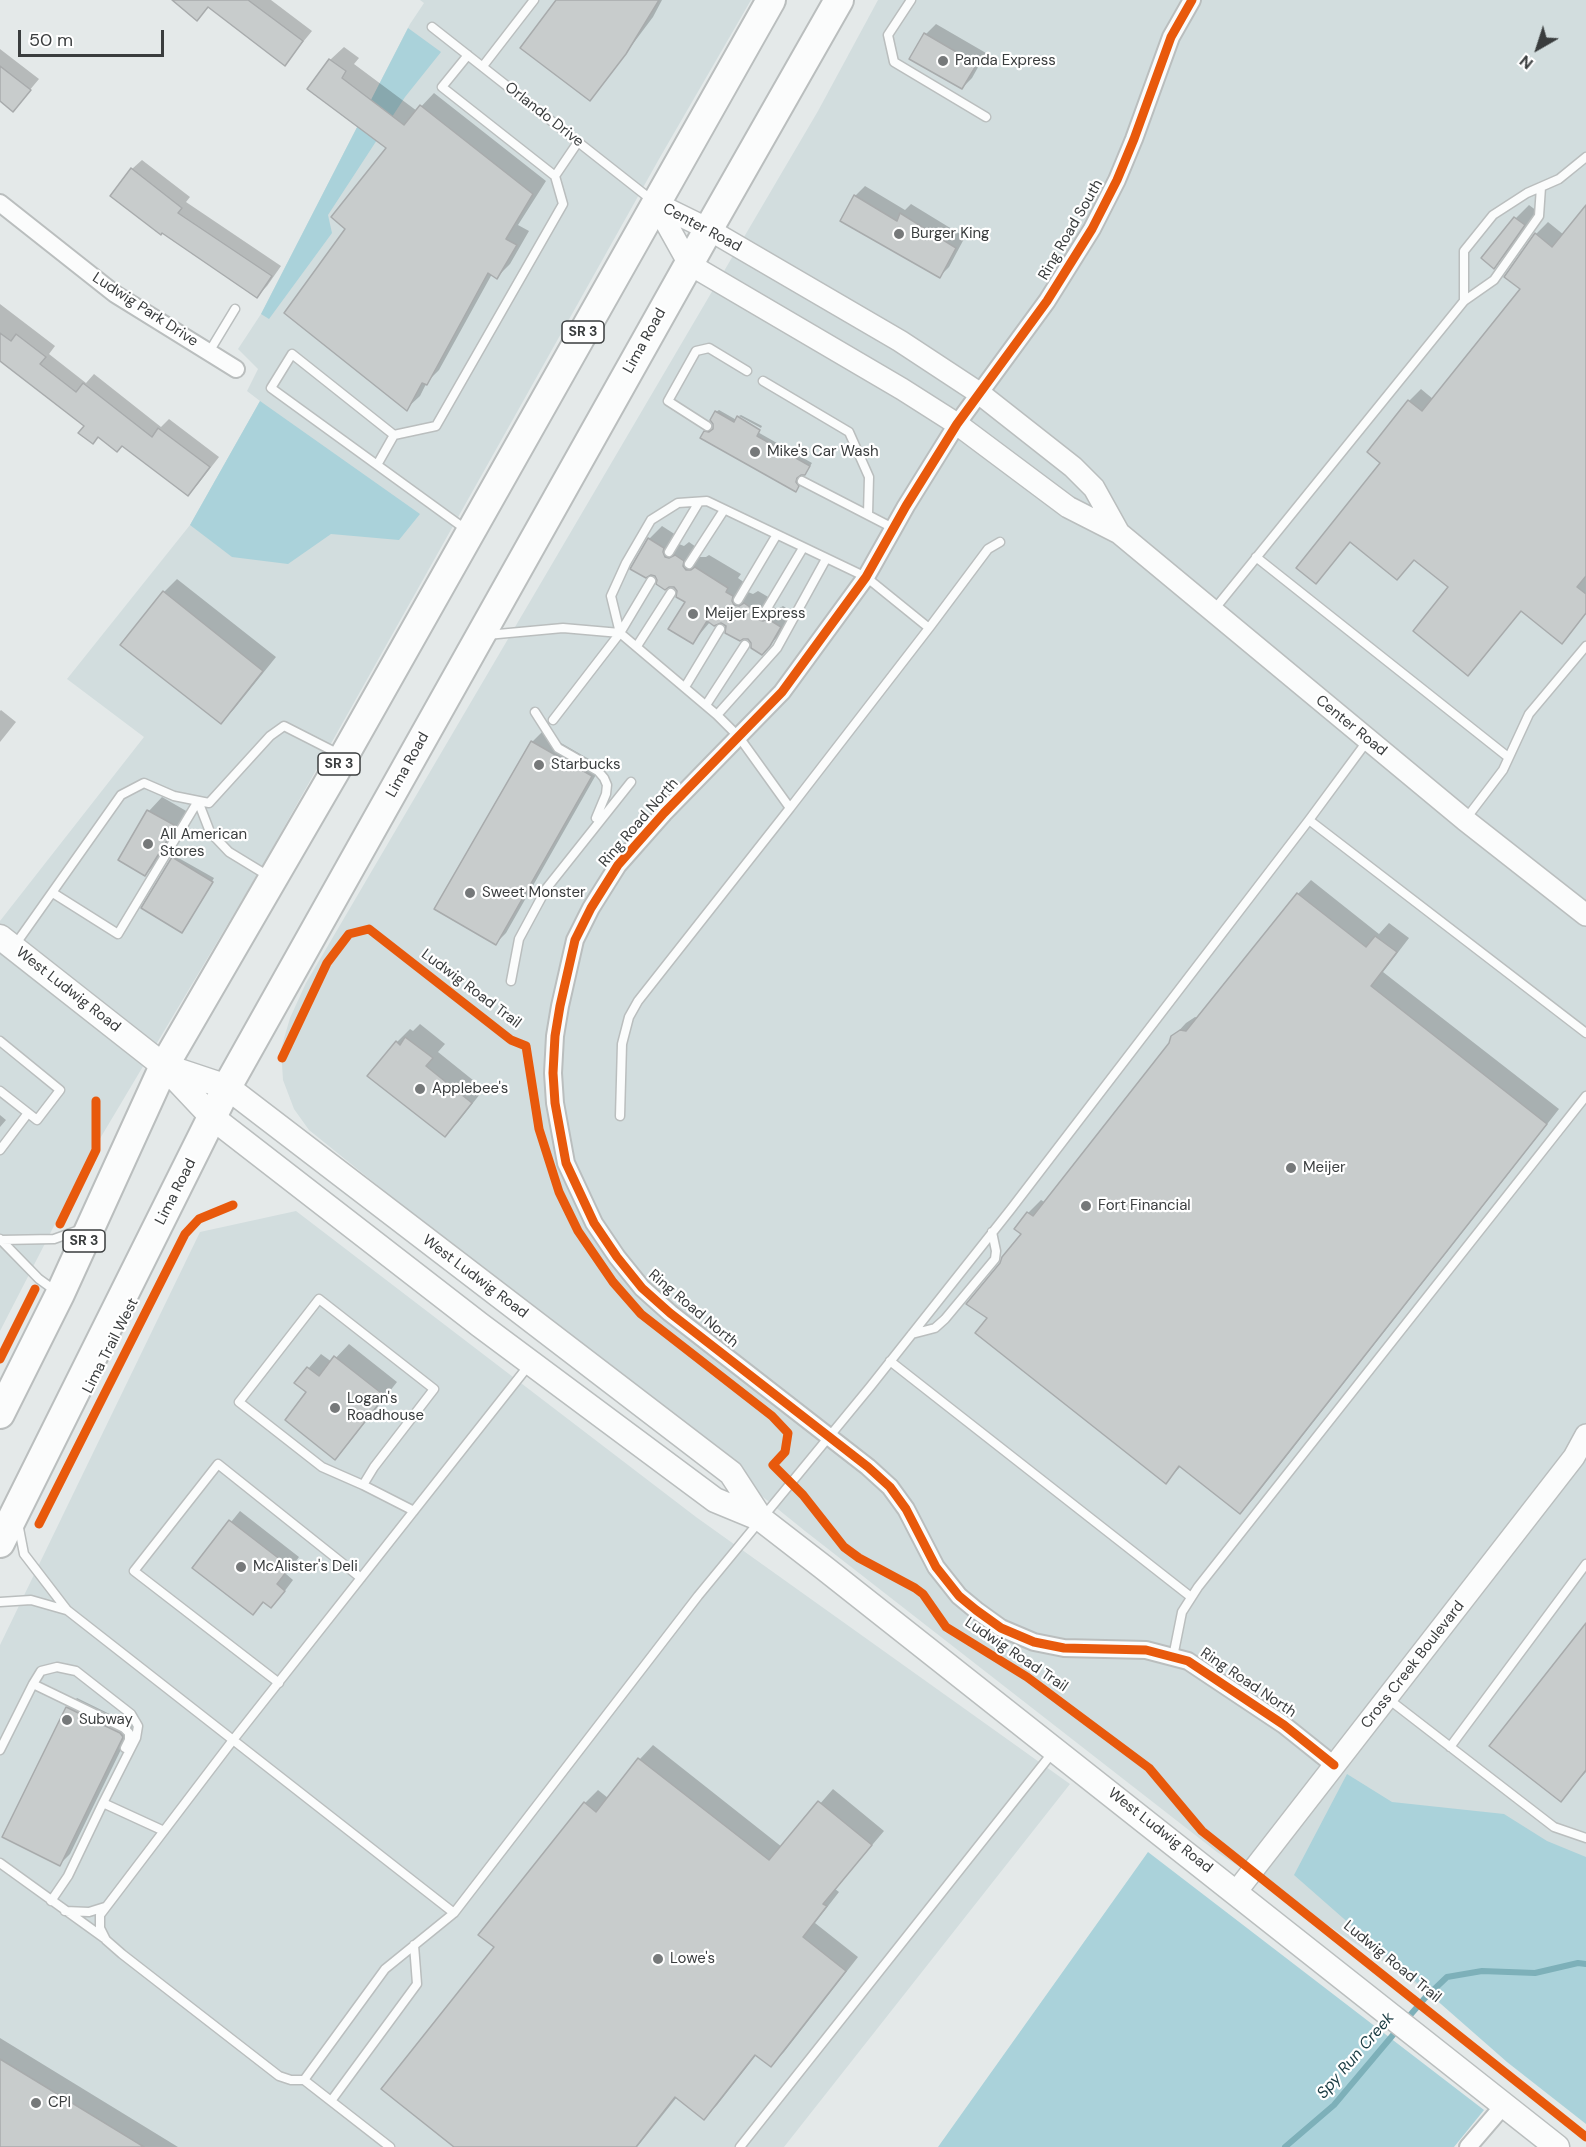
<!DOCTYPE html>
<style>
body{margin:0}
#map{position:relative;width:1586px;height:2147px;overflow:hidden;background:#e4e9e9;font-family:"DM Sans",sans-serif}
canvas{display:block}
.north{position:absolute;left:1508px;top:18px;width:60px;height:60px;-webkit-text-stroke:4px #fff;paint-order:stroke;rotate:219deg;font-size:16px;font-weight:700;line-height:24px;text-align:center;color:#3a3d3e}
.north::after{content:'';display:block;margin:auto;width:21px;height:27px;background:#3a3d3e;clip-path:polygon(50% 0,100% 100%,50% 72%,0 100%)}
.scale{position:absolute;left:18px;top:30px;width:146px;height:27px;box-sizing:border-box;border:3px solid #3a3d3e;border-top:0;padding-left:8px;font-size:18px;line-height:21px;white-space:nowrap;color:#3a3d3e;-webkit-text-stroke:4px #fff;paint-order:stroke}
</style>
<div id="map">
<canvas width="1586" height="2147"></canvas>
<div class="north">N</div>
<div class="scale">50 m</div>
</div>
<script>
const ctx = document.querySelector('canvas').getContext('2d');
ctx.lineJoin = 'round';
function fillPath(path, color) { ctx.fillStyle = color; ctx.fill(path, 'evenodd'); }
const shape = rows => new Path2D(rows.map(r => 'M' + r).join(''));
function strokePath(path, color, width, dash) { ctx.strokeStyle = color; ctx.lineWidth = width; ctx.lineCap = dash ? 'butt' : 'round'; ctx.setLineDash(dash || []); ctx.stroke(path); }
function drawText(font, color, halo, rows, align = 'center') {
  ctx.font = font + ' "DM Sans",sans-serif'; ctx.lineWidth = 4.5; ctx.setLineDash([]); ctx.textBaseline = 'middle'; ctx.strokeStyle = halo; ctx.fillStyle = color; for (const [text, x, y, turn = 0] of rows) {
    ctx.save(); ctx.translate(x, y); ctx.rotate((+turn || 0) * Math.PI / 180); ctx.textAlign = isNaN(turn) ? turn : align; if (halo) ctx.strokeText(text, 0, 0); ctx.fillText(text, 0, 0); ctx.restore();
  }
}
const built = shape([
 [420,0,751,0,659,159,260,870,92,1152,0,1331,0,921,144,737,67,679,190,525,260,401,247,391,258,369,238,349,261,314,410,24,424,3],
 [878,0,1586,0,1586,2103,1397,1971,1217,1852,805,1531,309,1130,294,1109,283,1080,281,1049,290,1018,306,983,818,111],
 [296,1211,696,1517,1070,1784,784,2147,0,2147,0,1645,200,1232]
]);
const forest = shape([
 [408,28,441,52,405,97,328,215,332,233,269,319,261,314],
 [260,401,420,514,399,540,331,534,288,564,232,557,190,525],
 [1347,1774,1392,1802,1504,1814,1547,1841,1586,1857,1586,2124,1507,2062,1294,1875],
 [1148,1852,1484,2110,1454,2147,938,2147]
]);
const shadow = shape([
 [174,0,271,0,312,31,285,64,209,6,197,19],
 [558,0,662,0,653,17,599,89,589,99],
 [936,24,986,53,972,78,962,88,911,58,926,34],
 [344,47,359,58,354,64,417,111,434,93,546,181,518,225,529,231,510,264,497,277,492,274,439,370,427,382,420,396,406,409,347,229,388,148,309,89,330,60],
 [0,49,39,79,13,110,0,101],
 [142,160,190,197,186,202,281,266,267,286,257,296,132,169],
 [865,186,905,210,911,204,965,237,949,267,939,277,855,196],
 [1529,205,1537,211,1507,253,1494,267,1516,218],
 [1586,207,1586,614,1562,642,1522,610,1468,674,1450,587,1415,559,1397,578,1351,541,1315,582,1382,463,1409,401,1421,389,1433,399,1522,289,1536,234,1548,222,1564,235],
 [0,304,55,346,49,354,86,383,94,374,161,427,169,419,219,457,198,484,188,494,122,445,86,426,0,359],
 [719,410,812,463,805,474,799,475,798,479,801,483,798,488,705,432,708,429,714,430,716,412],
 [741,415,762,426,761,428,739,416],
 [662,526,676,535,679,544,684,546,689,542,696,547,696,553,700,557,706,557,709,555,741,574,738,578,745,583,744,586,748,592,753,594,758,591,770,598,769,601,773,607,778,609,783,606,794,613,783,631,762,653,749,638,721,621,710,622,693,642,687,601,649,539],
 [177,579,276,657,234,709,221,722,164,592],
 [1,710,16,722,0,742,0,711],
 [542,732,601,766,506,933,496,943,532,742],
 [162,797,188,812,159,861,145,874,120,860,149,811],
 [175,856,214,878,185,928,173,858],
 [1311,880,1379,934,1389,923,1409,938,1383,972,1559,1109,1253,1499,1240,1512,1181,1466,1166,1482,989,1318,1001,1264,1023,1233,1028,1213,1041,1200,1046,1203,1171,1043,1173,1037,1186,1023,1195,1017,1199,1018,1298,894],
 [420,1024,445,1044,438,1052,484,1089,458,1122,445,1135,397,1042,410,1029,413,1031],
 [0,1115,6,1120,0,1127],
 [349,1344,397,1382,348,1444,335,1458,308,1392,296,1383,321,1354,332,1362],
 [240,1511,299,1557,286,1574,293,1580,281,1596,271,1606,265,1601,253,1613,194,1568],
 [1586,1626,1586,1772,1560,1800],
 [77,1698,130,1724,132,1727,70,1854,60,1864,67,1708],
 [653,1745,782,1847,833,1789,884,1831,835,1889,839,1892,815,1923,858,1957,784,2052,771,2065,757,2054,717,2105,704,2118,677,2097,637,2147,457,2147,496,1947,585,1803,598,1790,608,1798,640,1759],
 [0,2038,178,2147,0,2147]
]);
const stream = shape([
 [1405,2021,1425,1998,1447,1977,1482,1971,1535,1973,1578,1963,1586,1964],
 [1285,2147,1334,2105,1398,2029]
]);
const building = shape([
 [172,0,248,0,303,41,285,66,208,7,197,21,172,0],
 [556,0,659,0,626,54,590,101,520,48,556,0],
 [924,33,977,64,962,89,909,59,924,33],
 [329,59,346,71,342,78,404,125,420,105,533,194,506,239,517,245,497,279,488,273,427,385,422,383,407,411,284,313,345,229,331,217,386,148,307,89,329,59],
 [0,66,31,90,13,112,0,101,0,66],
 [131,168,182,208,178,213,272,276,257,298,162,233,161,235,110,196,131,168],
 [854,195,897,221,900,213,956,248,940,278,840,221,854,195],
 [1586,205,1586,576,1577,587,1586,594,1586,613,1562,644,1521,611,1468,676,1413,631,1448,587,1414,560,1397,580,1350,542,1316,584,1296,568,1380,463,1367,452,1408,400,1422,411,1520,289,1504,277,1535,233,1552,247,1586,205],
 [1514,217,1525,225,1494,269,1481,258,1514,217],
 [0,333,11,341,16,334,46,357,40,364,76,392,83,383,152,437,158,428,210,467,188,496,122,446,117,452,98,437,93,444,78,433,84,426,0,361,0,333],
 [715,411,734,422,737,416,760,430,757,436,810,466,805,475,801,475,797,478,796,482,799,486,796,492,700,438,704,431,709,432,713,429,713,424,710,420,715,411],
 [648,538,664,548,663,552,665,557,669,558,675,555,684,561,683,566,686,570,691,570,695,567,728,588,726,592,733,596,732,601,734,605,739,606,744,603,757,612,757,615,759,620,763,621,768,619,781,627,770,646,762,655,751,648,751,643,748,639,743,639,740,641,725,633,726,626,721,623,714,626,707,621,693,644,668,629,685,602,676,597,677,591,674,587,669,587,665,590,656,584,657,580,655,576,651,575,646,578,630,569,648,538],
 [163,591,263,671,221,724,120,645,163,591],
 [531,741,592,776,496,945,434,909,531,741],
 [147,810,176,826,145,876,118,860,147,810],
 [172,857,213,882,182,933,141,908,172,857],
 [1297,893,1366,947,1375,936,1397,952,1371,986,1547,1124,1240,1514,1179,1466,1166,1484,975,1333,987,1318,966,1304,1000,1263,1002,1257,1021,1234,1014,1229,1027,1212,1033,1216,1169,1043,1171,1036,1180,1030,1186,1031,1297,893],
 [405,1037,433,1058,426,1066,472,1103,445,1137,367,1076,396,1041,400,1045,405,1037],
 [334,1356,385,1396,335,1460,285,1420,306,1392,294,1383,307,1367,319,1376,334,1356],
 [229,1520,290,1567,277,1584,285,1591,271,1608,263,1602,253,1615,192,1568,229,1520],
 [1586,1623,1586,1770,1561,1802,1489,1746,1586,1623],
 [66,1707,120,1733,123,1737,60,1866,2,1837,66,1707],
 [638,1758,769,1860,818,1801,872,1845,823,1904,827,1906,803,1937,846,1971,771,2067,755,2055,704,2120,675,2097,636,2147,454,2147,381,2089,494,1947,478,1935,584,1802,596,1812,638,1758],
 [0,2059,144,2147,0,2147,0,2059]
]);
const service = shape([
 [911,0,888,35,894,62,986,117],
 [432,27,653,201],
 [468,55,442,87,555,176],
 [483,66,534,0],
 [1464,301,1464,251,1493,215,1527,193,1559,179,1586,157],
 [209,352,235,309],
 [763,381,849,432,869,477,868,514],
 [707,426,668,401,696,351,709,348,747,371],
 [394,435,292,354,271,388,468,531],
 [377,465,394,435,436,426,563,204,555,176,578,142],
 [802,481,893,528],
 [669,552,699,502],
 [1256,557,1508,757],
 [689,564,724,510],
 [738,600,776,536],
 [1213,611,1464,301,1494,280,1539,216,1541,187],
 [763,615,803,548],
 [929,628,988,549,1000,542],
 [620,633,611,596,626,563,651,520,678,503,707,501,866,577,929,628,790,808],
 [487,635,563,628,620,633,717,715,739,737,790,808,638,1001,629,1017,622,1044,620,1116],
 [637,646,671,593],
 [685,687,720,629],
 [706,705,745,645],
 [535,712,558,748,598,771,604,778,607,785,606,794,596,818],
 [717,715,777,648,826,559],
 [553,720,620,633,651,581],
 [198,801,210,832,229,852,270,877],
 [1309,820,1586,1033],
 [1465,820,1503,770,1529,714,1586,646],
 [53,893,118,934,198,801],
 [15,945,121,795,144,783,174,796,209,803,270,736,284,726,341,755],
 [511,981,519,939,546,889,631,782],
 [0,1041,60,1090,37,1120,0,1091],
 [0,1150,28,1113],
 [0,1239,39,1279,57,1292],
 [1,1240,54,1239,82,1229],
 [912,1334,935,1328,945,1319,995,1259,996,1251,992,1232],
 [890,1361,1191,1597],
 [363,1485,322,1467,239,1402,319,1299,434,1389,374,1467,363,1485,414,1511],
 [18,1523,24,1554,67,1610,454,1913],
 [0,1602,31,1600,66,1610],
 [1173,1657,1182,1612,1198,1587,1586,1096],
 [279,1683,134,1571,218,1464,361,1578],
 [33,1684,124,1728,129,1733,129,1740,125,1748],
 [1387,1698,1554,1827,1586,1838],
 [1450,1747,1586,1564],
 [0,1750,33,1684,41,1671,57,1667,76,1671,131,1714,138,1726,136,1738,103,1803,164,1831],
 [0,1863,104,1938],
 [51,1901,68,1876,103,1803],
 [65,1911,89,1912,105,1907],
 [304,2080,385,1969,454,1913,698,1596,870,1387,1011,1209,1309,820,1368,740],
 [331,2101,417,1984,414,1945],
 [390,2147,304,2080,291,2080,279,2076,122,1954,106,1940,100,1928,100,1915,233,1740,529,1365],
 [740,2147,1053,1752]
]);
const minor = shape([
 [1192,0,1171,37,1134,139,1117,180,1092,229,1047,301,957,424,906,506,866,577,782,692,664,813,618,865,591,908,575,940,560,1006,555,1036,553,1073,555,1103,566,1163,594,1223,617,1257,642,1288,670,1313,868,1467,890,1487,906,1509,936,1567,959,1596,976,1610,1001,1628,1034,1642,1064,1648,1146,1650,1188,1661,1284,1725,1334,1765],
 [0,203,115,294,236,369],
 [1468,2147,1504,2105]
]);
const tertiary = shape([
 [655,203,689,264,902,389,957,424,1068,507,1119,533,1465,820,1586,915],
 [655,203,708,229,900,341,979,393,1073,467,1094,488,1119,533],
 [1236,1892,1574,1457,1586,1435]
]);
const secondary = shape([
 [0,937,164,1066,213,1118,480,1325,715,1500,761,1519,823,1567,1557,2147],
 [167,1067,227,1087,731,1473,761,1519]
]);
const trunk = shape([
 [0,1414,60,1294,164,1066,344,756,771,0],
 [0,1543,227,1087,712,223,839,0]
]);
const cycleway = shape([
 [1192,0,1171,37,1134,139,1117,180,1092,229,1047,301,957,424,906,506,866,577,782,692,664,813,618,865,591,908,575,940,560,1006,555,1036,553,1073,555,1103,566,1163,594,1223,617,1257,642,1288,670,1313,868,1467,890,1487,906,1509,936,1567,959,1596,976,1610,1001,1628,1034,1642,1064,1648,1146,1650,1188,1661,1284,1725,1334,1765],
 [282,1058,327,963,349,934,369,929,511,1040,526,1046,539,1129,559,1192,578,1231,613,1282,641,1314,772,1416,788,1433,785,1452,773,1465,803,1495,844,1547,859,1558,915,1588,923,1594,946,1627,1027,1677,1149,1768,1202,1831,1586,2137],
 [60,1224,96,1150,96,1101],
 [0,1359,35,1289],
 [39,1524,185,1234,199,1219,233,1205]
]);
const markers = [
 [943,61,6,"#76797a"],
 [899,234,6,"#76797a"],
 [755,452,6,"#76797a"],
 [693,614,6,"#76797a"],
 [539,765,6,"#76797a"],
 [148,844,6,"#76797a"],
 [470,893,6,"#76797a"],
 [420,1089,6,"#76797a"],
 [1291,1168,6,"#76797a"],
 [1086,1206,6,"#76797a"],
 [335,1408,6,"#76797a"],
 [241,1567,6,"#76797a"],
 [67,1720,6,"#76797a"],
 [658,1959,6,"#76797a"],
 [36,2103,6,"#76797a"]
];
const shields = [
 [583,332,42],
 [339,764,42],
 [84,1241,42]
];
const shieldNames = [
 ["SR 3",583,332],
 ["SR 3",339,764],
 ["SR 3",84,1241]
];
const poiNames = [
 ["Panda Express",955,61],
 ["Burger King",911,234],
 ["Mike's Car Wash",767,452],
 ["Meijer Express",705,614],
 ["Starbucks",551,765],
 ["All American",160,835],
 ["Stores",160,852],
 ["Sweet Monster",482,893],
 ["Applebee's",432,1089],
 ["Meijer",1303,1168],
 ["Fort Financial",1098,1206],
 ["Logan's",347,1399],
 ["Roadhouse",347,1416],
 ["McAlister's Deli",253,1567],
 ["Subway",79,1720],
 ["Lowe's",670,1959],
 ["CPI",48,2103]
];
const streetNames = [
 ["Orlando Drive",544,115,38],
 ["Center Road",702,228,28],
 ["Ring Road South",1071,230,-60],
 ["Ludwig Park Drive",145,310,33],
 ["Lima Road",645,341,-61],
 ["Center Road",1351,726,39],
 ["Lima Road",408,765,-61],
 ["Ring Road North",639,823,-49],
 ["Ludwig Road Trail",471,989,37],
 ["West Ludwig Road",68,990,38],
 ["Lima Road",176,1192,-63],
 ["West Ludwig Road",475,1277,37],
 ["Ring Road North",693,1309,40],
 ["Lima Trail West",111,1346,-63],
 ["Ludwig Road Trail",1016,1655,34],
 ["Cross Creek Boulevard",1413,1665,-52],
 ["Ring Road North",1248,1683,34],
 ["West Ludwig Road",1160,1831,38],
 ["Ludwig Road Trail",1392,1962,39]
];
const waterNames = [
 ["Spy Run Creek",1356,2056,-49]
];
fillPath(built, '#d2ddde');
fillPath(forest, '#aad2da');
fillPath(shadow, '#0003');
strokePath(stream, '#7db0b9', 6);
fillPath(building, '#c8cccc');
strokePath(building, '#a8abac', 1.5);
strokePath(service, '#babebe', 11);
strokePath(minor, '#babebe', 20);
strokePath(tertiary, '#babebe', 24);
strokePath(secondary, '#babebe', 27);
strokePath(trunk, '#babebe', 32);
strokePath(service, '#fbfcfc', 8);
strokePath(minor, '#fbfcfc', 16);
strokePath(tertiary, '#fbfcfc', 21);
strokePath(secondary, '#fbfcfc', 24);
strokePath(trunk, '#fbfcfc', 28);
strokePath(cycleway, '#e8590c', 9);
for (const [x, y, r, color] of markers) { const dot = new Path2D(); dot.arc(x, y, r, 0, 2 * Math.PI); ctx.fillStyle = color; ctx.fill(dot); strokePath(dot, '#fff', 2); }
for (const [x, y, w] of shields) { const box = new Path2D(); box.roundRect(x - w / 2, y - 11, w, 22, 4.5); ctx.fillStyle = '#fff'; ctx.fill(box); strokePath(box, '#3a3d3e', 1.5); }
drawText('bold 14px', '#3a3d3e', null, shieldNames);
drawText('15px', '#3a3d3e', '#fff', poiNames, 'left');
drawText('15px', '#3a3d3e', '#fff', streetNames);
drawText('italic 16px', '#1a3c43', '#fff', waterNames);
</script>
